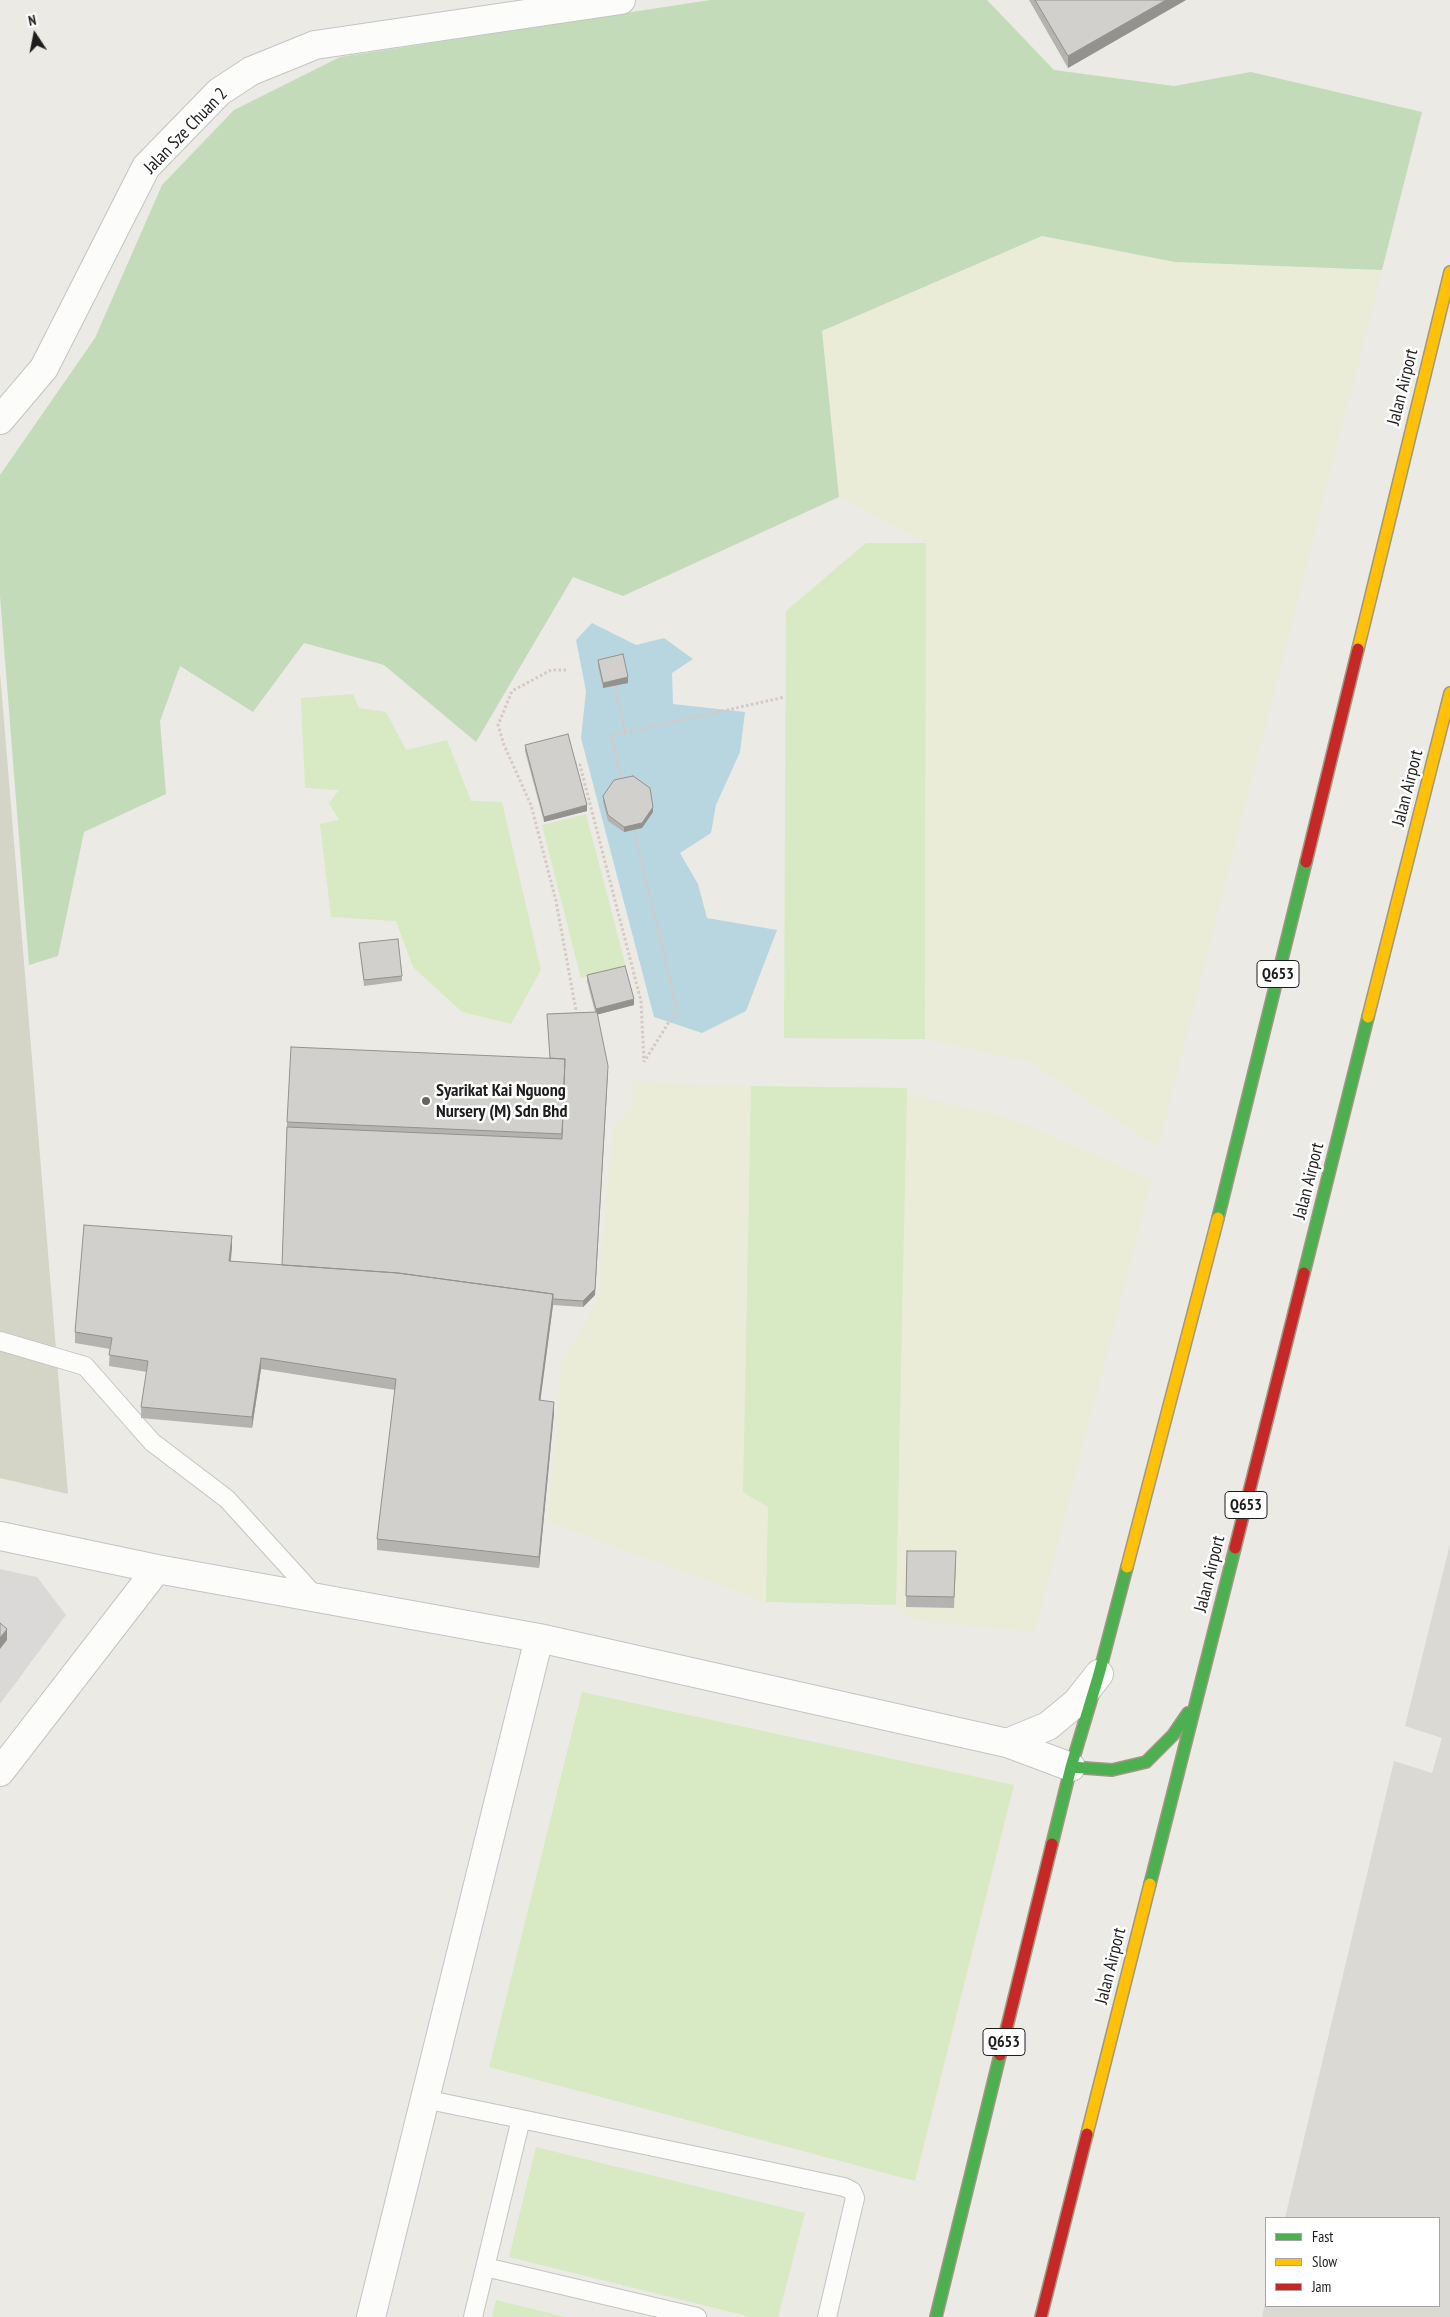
<!DOCTYPE html>
<style>
body{margin:0}
#map{position:relative;width:1450px;height:2317px;overflow:hidden;background:#ebeae5;font-family:"PT Sans Narrow",sans-serif}
canvas{display:block}
.legend{position:absolute;left:1265px;top:2217px;width:175px;height:90px;box-sizing:border-box;background:#fff;border:1px solid #a5a5a5;margin:0;padding:6px 9px;list-style:none;font-size:15px;color:#1d1d1d}
.legend li{display:flex;align-items:center;gap:10px;height:25px}
.legend b{width:25px;border:1px solid #a5a5a5}
.north{position:absolute;left:10px;top:10px;width:50px;height:50px;-webkit-text-stroke:4px #fff;paint-order:stroke;rotate:349deg;font-size:14px;font-weight:700;line-height:20px;text-align:center;color:#1d1d1d}
.north::after{content:'';display:block;margin:auto;width:18px;height:22px;background:#1d1d1d;clip-path:polygon(50% 0,100% 100%,50% 72%,0 100%)}
</style>
<div id="map">
<canvas width="1450" height="2317"></canvas>
<ul class="legend">
<li><b style="height:6px;background:#4caf50"></b>Fast</li>
<li><b style="height:6px;background:#ffc107"></b>Slow</li>
<li><b style="height:6px;background:#c62828"></b>Jam</li>
</ul>
<div class="north">N</div>
</div>
<script>
const ctx = document.querySelector('canvas').getContext('2d');
ctx.lineJoin = 'round';
function fillPath(path, color) { ctx.fillStyle = color; ctx.fill(path, 'evenodd'); }
const shape = rows => new Path2D(rows.map(r => 'M' + r).join(''));
function strokePath(path, color, width, dash) { ctx.strokeStyle = color; ctx.lineWidth = width; ctx.lineCap = dash ? 'butt' : 'round'; ctx.setLineDash(dash || []); ctx.stroke(path); }
function drawText(font, color, halo, rows, align = 'center') {
  ctx.font = font + ' "PT Sans Narrow",sans-serif'; ctx.lineWidth = 5; ctx.setLineDash([]); ctx.textBaseline = 'middle'; ctx.strokeStyle = halo; ctx.fillStyle = color; for (const [text, x, y, turn = 0] of rows) {
    ctx.save(); ctx.translate(x, y); ctx.rotate((+turn || 0) * Math.PI / 180); ctx.textAlign = isNaN(turn) ? turn : align; if (halo) ctx.strokeText(text, 0, 0); ctx.fillText(text, 0, 0); ctx.restore();
  }
}
const residential = shape([
 [0,1569,37,1577,66,1615,0,1704]
]);
const airport = shape([
 [1450,1544,1450,2317,1262,2317,1266,2298,1266,2306,1439,2306,1439,2218,1285,2218,1394,1761,1432,1773,1442,1738,1405,1726]
]);
const construction = shape([
 [0,673,68,1494,0,1478]
]);
const farmland = shape([
 [1042,236,1175,262,1382,270,1158,1147,1030,1062,925,1039,926,543,839,497,822,331],
 [634,1081,751,1086,743,1491,768,1507,766,1602,548,1522,562,1363,598,1298,613,1124,632,1111],
 [906,1093,1012,1119,1152,1179,1035,1632,913,1620,896,1605]
]);
const grass = shape([
 [866,543,926,543,925,1039,784,1038,786,611],
 [353,694,359,708,386,712,406,750,447,740,471,801,502,802,541,970,511,1024,462,1012,413,967,396,921,331,917,320,824,339,820,329,803,339,790,305,788,301,698],
 [586,814,626,967,581,978,542,825],
 [751,1086,907,1088,896,1605,766,1602,768,1507,743,1492],
 [582,1692,1014,1785,915,2181,489,2067],
 [536,2147,805,2213,778,2317,751,2317,509,2257],
 [496,2300,566,2317,492,2317]
]);
const forest = shape([
 [710,0,987,0,1054,70,1174,86,1251,72,1422,112,1382,270,1175,262,1042,236,822,331,839,497,623,596,573,577,476,742,384,665,304,643,253,712,180,666,160,721,166,794,84,832,58,956,29,965,0,596,0,475,95,338,162,185,234,110,340,57]
]);
const water = shape([
 [592,623,636,645,664,638,693,659,672,673,673,704,745,712,740,752,716,805,711,833,680,853,698,884,707,918,777,930,746,1011,702,1033,654,1017,581,738,586,691,576,640]
]);
const path = shape([
 [566,670,551,670,512,691,498,725,504,745,531,805,556,901,577,1016],
 [615,686,625,732],
 [574,763,580,765,641,1001,644,1062],
 [623,781,611,736,785,697],
 [634,830,677,1009,644,1062]
]);
const lane = shape([
 [0,1341,85,1366,152,1442,227,1499,316,1597],
 [424,2099,521,2119],
 [485,2267,697,2317],
 [473,2317,521,2119,844,2187,852,2191,855,2198,827,2317]
]);
const street = shape([
 [0,420,44,368,146,167,219,92,251,71,315,45,621,0],
 [0,1536,157,1569,539,1638,1007,1743,1071,1767],
 [1007,1743,1048,1726,1077,1702,1099,1674],
 [0,1772,157,1569],
 [371,2317,539,1638]
]);
const fast = shape([
 [1218,1218,1306,862],
 [1304,1273,1368,1017],
 [1071,1767,1112,1770,1146,1762,1173,1735,1188,1713],
 [1052,1844,1071,1767,1099,1674,1127,1567],
 [1150,1884,1235,1548],
 [936,2317,1000,2055]
]);
const slow = shape([
 [1358,649,1450,272],
 [1368,1017,1450,693],
 [1127,1567,1218,1218],
 [1087,2134,1150,1884]
]);
const jam = shape([
 [1306,862,1358,649],
 [1235,1548,1304,1273],
 [1000,2055,1052,1844],
 [1041,2317,1087,2134]
]);
const wall = shape([
 [1029,0,1186,0,1068,68],
 [598,660,628,683,603,688,598,666],
 [525,745,587,811,544,822,525,751],
 [603,796,653,812,642,828,624,832,608,821,603,802],
 [359,943,402,976,402,981,364,986],
 [587,975,634,1005,598,1014,595,1295,583,1307,553,1305,540,1400,554,1413,539,1568,377,1550,377,1539,395,1390,261,1369,252,1428,141,1418,141,1407,147,1372,109,1366,110,1349,75,1343,75,1332,232,1247,231,1261,282,1265,287,1122,550,1058,547,1014,595,1012,587,981],
 [907,1551,956,1563,954,1608,906,1607]
]);
const shadedWall = shape([
 [1166,0,1186,0,1068,68,1068,56],
 [628,677,628,683,603,688,603,683],
 [587,805,587,811,544,822,544,817],
 [653,807,653,812,642,828,624,832,624,827],
 [634,999,634,1005,596,1015,596,1009],
 [608,1072,595,1295,583,1307,583,1301],
 [232,1236,232,1247,229,1272,229,1261],
 [553,1294,553,1305,539,1411,539,1400],
 [261,1358,261,1369,252,1428,252,1417],
 [554,1402,554,1413,539,1568,539,1557],
 [7,1629,7,1640,0,1649,0,1638]
]);
const building = shape([
 [1035,0,1166,0,1068,56,1035,0],
 [623,654,628,677,603,683,598,660,623,654],
 [568,734,587,805,544,817,525,745,568,734],
 [633,776,650,788,653,807,642,823,624,827,608,815,603,796,614,780,633,776],
 [398,939,402,976,364,980,359,943,398,939],
 [625,966,634,999,596,1009,587,975,625,966],
 [597,1012,608,1066,595,1289,583,1301,553,1299,553,1294,398,1273,282,1265,287,1127,562,1139,565,1059,550,1058,547,1014,597,1012],
 [291,1047,565,1059,562,1134,287,1122,291,1047],
 [84,1225,232,1236,229,1261,398,1273,553,1294,539,1400,554,1402,539,1557,377,1539,396,1379,261,1358,252,1417,141,1407,148,1361,109,1355,112,1338,75,1332,84,1225],
 [907,1551,956,1551,954,1597,906,1596,907,1551],
 [0,1623,7,1629,0,1638,0,1623]
]);
const markers = [
 [426,1101,5,"#656563"]
];
const shields = [
 [1278,974,42],
 [1246,1505,42],
 [1004,2042,42]
];
const shieldNames = [
 ["Q653",1278,974],
 ["Q653",1246,1505],
 ["Q653",1004,2042]
];
const streetNames = [
 ["Jalan Sze Chuan 2",186,131,-46],
 ["Jalan Airport",1403,387,-76],
 ["Jalan Airport",1408,788,-76],
 ["Jalan Airport",1309,1181,-76],
 ["Jalan Airport",1210,1574,-76],
 ["Jalan Airport",1111,1966,-76]
];
const poiNames = [
 ["Syarikat Kai Nguong",436,1091],
 ["Nursery (M) Sdn Bhd",436,1112]
];
fillPath(residential, '#dad9d7');
fillPath(airport, '#dbd9d4');
fillPath(construction, '#d4d5c7');
fillPath(farmland, '#eaecd8');
fillPath(grass, '#d7eac3');
fillPath(forest, '#c4dbba');
fillPath(water, '#b8d6df');
strokePath(lane, '#c4c4c1', 20);
strokePath(street, '#c4c4c1', 30);
strokePath(fast, '#a19882', 14);
strokePath(slow, '#a19882', 14);
strokePath(jam, '#a19882', 14);
strokePath(path, '#d7c8c4', 3, [2.5, 2.5]);
strokePath(lane, '#fcfcfb', 18);
strokePath(street, '#fcfcfb', 28);
strokePath(fast, '#4caf50', 11);
strokePath(slow, '#ffc107', 11);
strokePath(jam, '#c62828', 11);
fillPath(wall, '#b5b3af');
fillPath(shadedWall, '#93928f');
fillPath(building, '#d2d0cc');
strokePath(building, '#93928f', 1);
for (const [x, y, r, color] of markers) { const dot = new Path2D(); dot.arc(x, y, r, 0, 2 * Math.PI); ctx.fillStyle = color; ctx.fill(dot); strokePath(dot, '#fff', 2); }
for (const [x, y, w] of shields) { const box = new Path2D(); box.roundRect(x - w / 2, y - 13.5, w, 27, 4); ctx.fillStyle = '#fff'; ctx.fill(box); strokePath(box, '#1d1d1d', 1); }
drawText('bold 16px', '#1d1d1d', null, shieldNames);
drawText('18px', '#1d1d1d', '#fff', streetNames);
drawText('bold 18px', '#1d1d1d', '#fff', poiNames, 'left');
</script>
